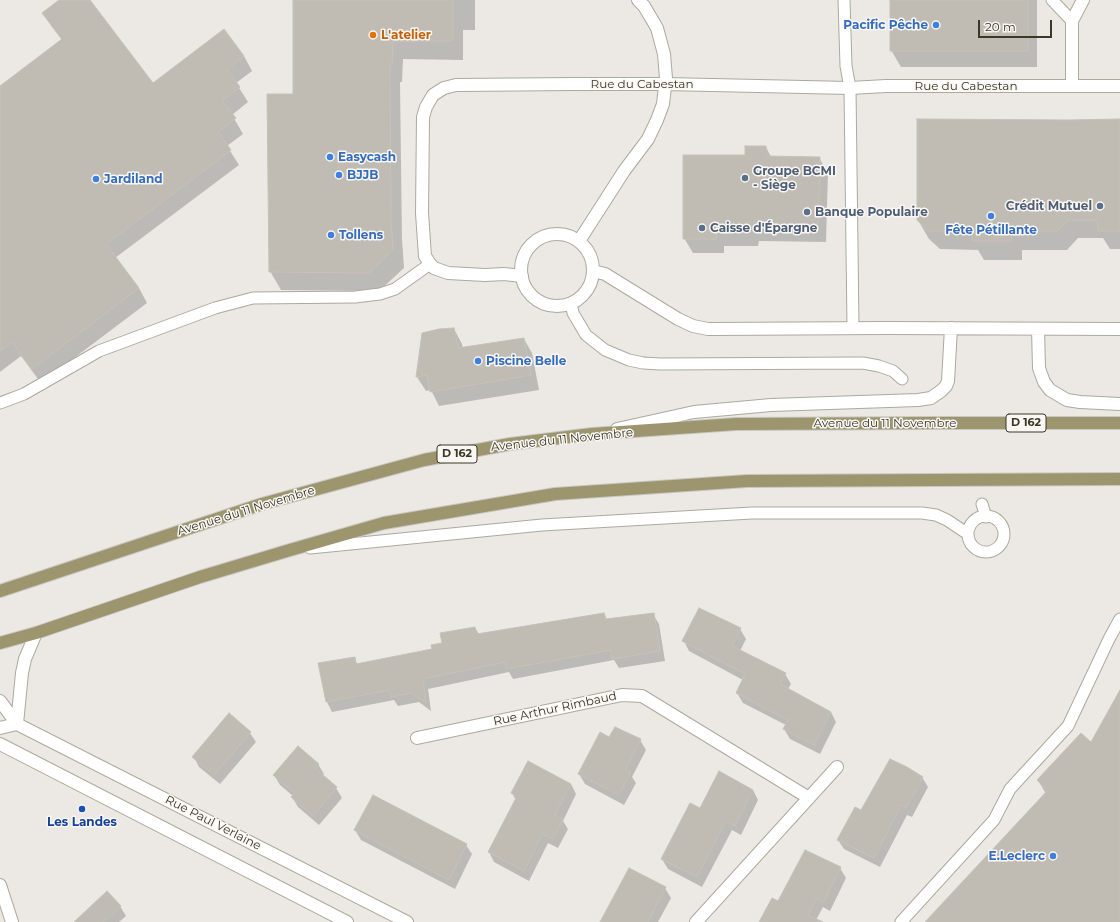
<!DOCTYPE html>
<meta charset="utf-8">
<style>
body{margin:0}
#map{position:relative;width:1120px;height:922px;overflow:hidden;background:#ece9e4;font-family:Montserrat,sans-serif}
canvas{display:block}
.scale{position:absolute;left:978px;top:20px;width:74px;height:18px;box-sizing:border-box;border:2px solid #3b3825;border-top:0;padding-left:5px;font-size:12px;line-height:14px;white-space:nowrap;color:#3b3825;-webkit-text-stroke:3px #f9f7f4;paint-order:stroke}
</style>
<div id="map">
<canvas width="1120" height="922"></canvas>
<div class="scale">20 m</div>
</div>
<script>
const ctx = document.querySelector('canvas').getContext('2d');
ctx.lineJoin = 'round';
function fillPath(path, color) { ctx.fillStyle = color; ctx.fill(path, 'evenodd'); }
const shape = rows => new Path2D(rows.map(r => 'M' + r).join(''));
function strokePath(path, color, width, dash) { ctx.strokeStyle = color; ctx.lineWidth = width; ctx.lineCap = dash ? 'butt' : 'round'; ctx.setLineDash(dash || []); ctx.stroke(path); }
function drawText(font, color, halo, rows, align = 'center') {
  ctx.font = font + ' Montserrat,sans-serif'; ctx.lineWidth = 3; ctx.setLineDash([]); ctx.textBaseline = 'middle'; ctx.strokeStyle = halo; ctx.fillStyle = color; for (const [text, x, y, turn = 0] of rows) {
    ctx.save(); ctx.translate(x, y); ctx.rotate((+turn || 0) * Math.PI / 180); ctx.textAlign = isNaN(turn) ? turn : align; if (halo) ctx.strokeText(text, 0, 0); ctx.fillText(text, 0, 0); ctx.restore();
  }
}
const shadow = shape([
 [60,0,89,0,153,85,244,56,252,71,236,83,248,102,232,115,243,134,227,146,239,165,115,258,139,288,147,303,41,383,21,356,0,372,0,87,62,40,52,27,43,13],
 [294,0,475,0,475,30,463,30,463,60,403,59,402,82,400,82,402,239,404,268,379,291,281,290,270,271,294,95],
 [891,0,1037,0,1037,67,901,67,891,50],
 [1120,120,1120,249,1110,249,1103,238,1078,238,1067,250,1022,250,1022,260,984,260,978,250,940,249,929,239,918,220],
 [766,147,771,157,819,158,828,172,826,242,759,241,758,246,724,246,724,253,693,253,684,238],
 [454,329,462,344,463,349,524,339,532,353,539,390,439,406,431,390,426,391,417,377],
 [604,614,607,620,653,614,659,624,665,661,619,668,614,660,513,679,509,672,428,689,431,711,419,702,398,706,394,700,332,712,327,702,354,658,358,665,433,650,475,628,479,634],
 [740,629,746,639,740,651,785,674,791,684,788,689,831,712,836,722,820,754,790,739,784,729,786,725,743,703,737,693,743,680,689,651,684,641],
 [1120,694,1120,922,927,922,1046,794,1038,780,1091,743],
 [250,733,256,742,220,784,199,767,194,757],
 [610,738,640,740,646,750,632,777,636,783,624,805,585,784,579,774],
 [318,764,324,774,322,776,336,788,342,798,319,825,298,807,292,797,293,796,280,785,274,775],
 [922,777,928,787,912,817,907,815,880,867,844,849,838,840,862,812],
 [571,784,576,794,563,821,568,829,558,848,548,843,529,881,494,862,489,852,516,800,512,793],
 [753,790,758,800,741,835,732,830,702,887,668,869,662,859,700,809],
 [355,830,466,845,472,854,455,889,361,840],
 [840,868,846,878,830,911,823,907,815,922,760,922,778,902],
 [665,888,671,898,658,922,602,922],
 [120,906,126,916,119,922,75,922]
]);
const building = shape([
 [59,0,90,0,153,83,224,29,244,56,227,69,240,87,222,101,236,118,218,132,231,150,106,244,139,288,32,369,12,342,0,351,0,86,62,39,42,13,59,0],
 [293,0,453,0,453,41,393,41,392,64,390,64,391,220,393,249,369,273,269,272,267,94,293,94,293,0],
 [890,0,1028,0,1028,51,890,51,890,0],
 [917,119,1069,120,1120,119,1120,231,1098,231,1098,220,1068,220,1057,231,1012,231,1011,241,972,241,972,231,928,231,917,220,917,119],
 [745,146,766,146,766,156,820,157,818,228,751,227,750,232,717,232,716,239,683,239,683,155,745,155,745,146],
 [454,328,458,348,524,338,531,375,430,392,427,375,416,377,422,333,439,329,454,328],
 [699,608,741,628,732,646,786,673,780,684,831,712,814,745,783,729,788,720,736,693,745,674,682,641,699,608],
 [604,613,606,619,654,613,660,651,612,659,611,650,506,669,505,662,423,679,426,703,412,693,391,697,389,690,326,702,318,663,355,657,356,664,432,649,431,645,442,643,440,633,475,627,477,634,604,613],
 [1120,690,1120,922,925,922,1047,791,1037,780,1081,733,1091,742,1120,690],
 [229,713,251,732,214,775,192,757,229,713],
 [615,727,641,739,625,770,631,772,619,795,578,774,600,732,609,737,615,727],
 [298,746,319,764,315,768,337,787,313,816,291,797,295,793,273,775,298,746],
 [890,759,907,767,923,777,906,808,901,805,874,858,837,840,855,807,861,810,890,759],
 [528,761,571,784,555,815,563,819,553,839,542,834,524,871,488,852,517,796,511,793,528,761],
 [719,771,753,790,735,826,726,821,697,877,661,859,690,803,700,808,719,771],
 [373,795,467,844,449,880,354,830,373,795],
 [805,850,841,867,824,902,817,898,808,915,823,922,759,922,772,898,778,901,805,850],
 [629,868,666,887,648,922,600,922,629,868],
 [107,891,121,906,103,922,74,922,107,891]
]);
const lane = shape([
 [844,0,846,66,850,88,853,328],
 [1052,0,1072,21],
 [571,303,573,313,586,335,605,350,629,360,643,363,660,364,863,363,879,366,893,371,902,379],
 [0,403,24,394,99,351,215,308,253,298,355,297,380,294,395,289,430,264],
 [982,504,986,517],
 '968 534a18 18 0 1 1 36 0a18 18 0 1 1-36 0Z',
 [310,548,542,525,752,513,922,513,936,515,947,520,968,534],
 [901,922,994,820,1010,789,1068,726,1109,639,1120,619]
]);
const street = shape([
 [1072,86,1072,21,1083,0],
 '521 270a36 36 0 1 1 72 0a36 36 0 1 1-72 0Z',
 [579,241,624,171,648,139,657,120,663,104,666,78,664,54,657,28,644,6,638,0],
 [593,271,605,274,678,319,693,326,708,329,885,328,1120,329],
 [522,276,504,274,485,275,448,273,434,268,430,264,425,256,422,213,423,117,426,107,433,95,444,88,456,85,575,84,666,84,850,88,886,86,1120,86],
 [1038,329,1039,368,1044,382,1050,390,1067,400,1080,402,1120,404],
 [617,429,694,412,771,405,918,400,931,398,941,391,946,386,948,381,951,328],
 [417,738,622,695,642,696,809,798],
 [696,922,837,767]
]);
const secondary = shape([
 [0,701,17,724,407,922],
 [17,724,22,673,25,659,36,633],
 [0,728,17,724],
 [0,744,347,922],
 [0,885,12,922]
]);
const primary = shape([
 [0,591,262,504,424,460,510,444,592,434,736,424,932,423,1120,423],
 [0,643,36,633,200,577,290,550,384,523,555,494,747,481,1120,479]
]);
const markers = [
 [936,25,4,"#3f7fe0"],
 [373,35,4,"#e8710a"],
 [330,157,4,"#3f7fe0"],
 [339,175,4,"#3f7fe0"],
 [745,178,4,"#5c6f8a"],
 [96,179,4,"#3f7fe0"],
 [1100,206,4,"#5c6f8a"],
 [807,212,4,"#5c6f8a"],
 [991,216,4,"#3f7fe0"],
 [702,228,4,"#5c6f8a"],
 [331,235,4,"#3f7fe0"],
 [478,361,4,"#3f7fe0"],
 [82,809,4,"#1a4fb4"],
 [1053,856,4,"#3f7fe0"]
];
const shields = [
 [1026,423,40],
 [457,454,40]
];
const shieldNames = [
 ["D 162",1026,423],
 ["D 162",457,454]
];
const shopNames = [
 ["Pacific Pêche",928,25,"right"],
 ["Easycash",338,157],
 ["BJJB",347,175],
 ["Jardiland",104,179],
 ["Fête Pétillante",991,230,"center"],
 ["Tollens",339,235],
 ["Piscine Belle",486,361],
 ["E.Leclerc",1045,856,"right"]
];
const foodNames = [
 ["L'atelier",381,35]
];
const streetNames = [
 ["Rue du Cabestan",642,84],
 ["Rue du Cabestan",966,86],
 ["Avenue du 11 Novembre",885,423],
 ["Avenue du 11 Novembre",562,440,-6],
 ["Avenue du 11 Novembre",246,511,-17],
 ["Rue Arthur Rimbaud",555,709,-12],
 ["Rue Paul Verlaine",213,823,27]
];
const serviceNames = [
 ["Groupe BCMI",753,171],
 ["- Siège",753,185],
 ["Crédit Mutuel",1092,206,"right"],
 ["Banque Populaire",815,212],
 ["Caisse d'Épargne",710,228]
];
const transitNames = [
 ["Les Landes",82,822]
];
fillPath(shadow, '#0003');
fillPath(building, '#c0bcb4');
strokePath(building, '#c5c1b7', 1);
strokePath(lane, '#aca99f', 13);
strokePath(street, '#aca99f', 14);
strokePath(secondary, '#adaa9b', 14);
strokePath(primary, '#c8c7c2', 14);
strokePath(lane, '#fff', 11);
strokePath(street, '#fff', 12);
strokePath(secondary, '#fff', 12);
strokePath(primary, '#9c956e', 12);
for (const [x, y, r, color] of markers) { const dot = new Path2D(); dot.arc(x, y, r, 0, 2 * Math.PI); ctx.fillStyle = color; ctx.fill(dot); strokePath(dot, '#f9f7f4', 1.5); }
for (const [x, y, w] of shields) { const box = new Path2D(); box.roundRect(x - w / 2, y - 9, w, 18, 3); ctx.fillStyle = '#f9f7f4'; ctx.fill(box); strokePath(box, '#3b3825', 1); }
drawText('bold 11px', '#3b3825', null, shieldNames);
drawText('bold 12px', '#366cbe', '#f9f7f4', shopNames, 'left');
drawText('bold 12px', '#c56008', '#f9f7f4', foodNames, 'left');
drawText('12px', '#3b3825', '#f9f7f4', streetNames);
drawText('bold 12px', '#4e5e75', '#f9f7f4', serviceNames, 'left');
drawText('bold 12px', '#164399', '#f9f7f4', transitNames);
</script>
